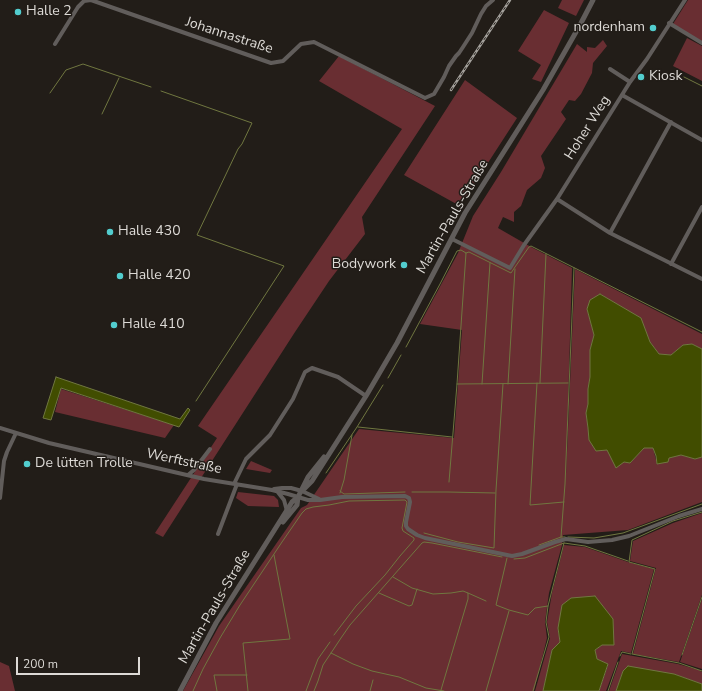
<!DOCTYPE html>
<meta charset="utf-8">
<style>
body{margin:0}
#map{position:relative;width:702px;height:691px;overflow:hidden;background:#221d18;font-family:"Nunito Sans",sans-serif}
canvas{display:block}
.scale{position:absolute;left:16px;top:657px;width:124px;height:18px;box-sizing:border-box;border:2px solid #dddad6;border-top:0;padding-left:5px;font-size:12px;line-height:14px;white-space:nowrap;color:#dddad6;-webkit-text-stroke:3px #221d18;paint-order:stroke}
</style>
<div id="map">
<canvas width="702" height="691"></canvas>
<div class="scale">200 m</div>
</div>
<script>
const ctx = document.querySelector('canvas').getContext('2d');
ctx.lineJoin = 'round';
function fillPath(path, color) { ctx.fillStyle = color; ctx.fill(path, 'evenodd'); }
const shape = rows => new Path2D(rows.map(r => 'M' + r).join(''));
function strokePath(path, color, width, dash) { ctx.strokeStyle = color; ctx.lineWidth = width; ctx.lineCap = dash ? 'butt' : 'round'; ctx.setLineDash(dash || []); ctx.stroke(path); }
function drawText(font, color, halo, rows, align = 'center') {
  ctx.font = font + ' "Nunito Sans",sans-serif'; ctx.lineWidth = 3; ctx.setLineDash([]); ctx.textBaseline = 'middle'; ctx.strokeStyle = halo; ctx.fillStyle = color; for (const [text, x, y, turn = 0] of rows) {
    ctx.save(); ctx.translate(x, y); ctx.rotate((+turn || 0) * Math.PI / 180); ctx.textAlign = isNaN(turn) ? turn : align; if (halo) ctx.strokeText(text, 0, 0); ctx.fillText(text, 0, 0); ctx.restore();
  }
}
const green = shape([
 [562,0,584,0,576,16,558,8],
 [688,0,702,0,702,42,673,24],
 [544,10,569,23,541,82,532,79,541,65,518,51],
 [687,38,702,46,702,81,673,66],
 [603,40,607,46,593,63,592,73,581,94,575,101,569,100,561,112,566,119,541,156,545,168,541,178,527,190,521,206,514,212,514,222,503,217,498,228,531,247,572,268,566,475,575,269,702,334,702,349,692,344,683,345,671,355,659,354,650,342,640,318,600,294,587,309,594,335,590,350,590,377,588,389,588,404,586,413,588,428,589,440,607,450,624,462,630,463,644,448,653,448,657,464,668,458,681,455,695,459,702,457,702,502,628,530,563,535,562,545,549,593,545,622,547,638,534,691,183,691,219,626,301,508,307,505,359,429,454,438,462,330,420,324,458,253,473,216,501,172,577,44,587,52,587,47,595,48],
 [339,56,435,106,362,217,365,234,329,281,295,332,163,537,155,533,217,438,198,426,402,129,319,81],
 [465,80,517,118,460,206,404,175],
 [61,389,174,425,165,438,55,412],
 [251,461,272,470,270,473,246,469],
 [238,492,274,496,278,500,279,507,248,506,236,498],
 [702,513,702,595,679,662,633,654,656,568,630,561,633,541,673,523],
 [564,545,585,547,628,562,654,569,631,653,621,651,606,691,599,691,608,665,597,659,595,650,602,645,558,628,560,642,552,650,543,691,535,691,550,638,547,622,552,593],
 [702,599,702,669,680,662],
 [622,654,678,664,699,670,702,672,702,684,674,674,623,671,616,691,609,691],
 [0,662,9,666,15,691,0,691]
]);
const water = shape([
 [600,294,641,318,650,342,659,354,671,355,683,345,692,344,702,349,702,457,695,459,681,455,669,458,668,462,657,464,656,456,653,448,644,448,630,463,624,462,616,468,607,450,596,451,589,440,588,428,586,413,588,404,588,389,590,377,590,350,594,335,587,309,590,300,600,294],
 [56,377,180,419,188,408,190,410,179,427,61,388,51,420,43,418,56,377],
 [595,596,613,619,614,645,602,645,595,650,597,659,608,664,599,691,543,691,552,650,560,642,558,628,562,605,571,598,595,596],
 [628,666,674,674,702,684,702,691,616,691,623,671,628,666]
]);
const stream = shape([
 [684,77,702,86],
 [161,91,252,123,242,144,238,149,197,235,284,266,196,401],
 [50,93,66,70,83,64,151,87],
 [102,114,119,78],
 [466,253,469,252,511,273,515,267,529,247,531,246,702,332],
 [406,347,440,284,457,251,461,250,466,253,457,384,449,482],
 [388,378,401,355],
 [537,383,530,505,564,502],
 [540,383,546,254],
 [457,384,568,383],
 [482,384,490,263],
 [508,384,515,269],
 [358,427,452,437],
 [326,473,357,427,383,385],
 [340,491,344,494,405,492],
 [412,492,448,492,495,493],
 [340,493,344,480,352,435],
 [702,512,673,521,632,540,629,562,655,569,632,654,679,663,702,671],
 [424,533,458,542,494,548,496,490,503,384],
 [561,537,565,484,574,268],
 [568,537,594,538,623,533,702,504],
 [539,545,561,537,565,537],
 [507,558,496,605,509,610,528,615,535,608,548,606],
 [514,559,525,558,564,543,585,546,628,561],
 [393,577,412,588,433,594,451,593,463,591,468,593,468,599,441,690],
 [379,593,409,606,412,605,417,589],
 [468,593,486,601],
 [331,653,353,664,372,671,399,677,426,688,444,691],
 [682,655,702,597],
 [620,656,622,652,631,654],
 [193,691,203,669,220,638,240,605,282,542,302,513,306,509,313,507,329,505,349,501,405,500,407,502,402,528,403,531,414,538,414,540,400,556,385,575,356,606,334,635],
 [217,691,214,675,247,675],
 [248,691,243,643,290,639,274,555],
 [306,691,318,659,330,642],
 [314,691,318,681,323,665,341,638,350,625,422,543,424,542,432,543,502,557],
 [370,691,373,680],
 [486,691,509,611],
 [533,691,549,637,546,622,548,606,564,543],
 [608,691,618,662]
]);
const minor = shape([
 [669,23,702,43],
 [55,44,78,7,84,1,91,0,185,33,271,63,283,61,301,44,314,42,425,98,434,94,444,77,449,66,456,56,459,53,463,47,472,33,481,14,486,6,493,0],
 [610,69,630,82],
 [622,95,702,140],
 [557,199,610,233,702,279],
 [610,233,671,122],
 [452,239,510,268,524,245,557,199,630,82,647,59,685,0],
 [671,264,702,207],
 [0,428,49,443,204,479,272,490,288,494,308,500,320,500,342,497,405,496,409,498,410,502,406,522,406,526,408,529,417,535,425,538,512,556,522,554,555,542,566,539,588,542,612,540,629,536,679,516,702,509],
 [188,475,194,470,210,449],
 [234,484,246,459,270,435,293,399,305,372,312,368,338,377,366,396],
 [274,489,282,488,291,488,302,491,319,499],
 [277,491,284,500,287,511],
 [0,498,4,461,7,452,16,433],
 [218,534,237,484]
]);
const tertiary = shape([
 [302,491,312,481,366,396,397,343,465,213,543,90,580,25,593,0],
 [283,522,297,505,298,497,308,477,324,457],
 [180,691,216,623,292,502,298,497]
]);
const rail = shape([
 [451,90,510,0]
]);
const markers = [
 [18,12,4,"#52cdce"],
 [653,28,4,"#52cdce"],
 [641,77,4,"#52cdce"],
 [110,232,4,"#52cdce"],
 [404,265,4,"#52cdce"],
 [120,276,4,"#52cdce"],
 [114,325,4,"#52cdce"],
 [27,464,4,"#52cdce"]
];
const poiNames = [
 ["Halle 2",26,12],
 ["nordenham",645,28,"right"],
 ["Kiosk",649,77],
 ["Halle 430",118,232],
 ["Bodywork",396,265,"right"],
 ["Halle 420",128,276],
 ["Halle 410",122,325],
 ["De lütten Trolle",35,464]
];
const streetNames = [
 ["Johannastraße",229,36,18],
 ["Hoher Weg",588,128,-58],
 ["Martin-Pauls-Straße",453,217,-60],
 ["Werftstraße",184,462,12],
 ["Martin-Pauls-Straße",215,607,-60]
];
fillPath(green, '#692e32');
fillPath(water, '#414d00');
strokePath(water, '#707740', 1);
strokePath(stream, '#707740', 1);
strokePath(minor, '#615d5b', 4);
strokePath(tertiary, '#615d5b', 5);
strokePath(rail, '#a3a09b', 2.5);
strokePath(rail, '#221d18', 1, [3]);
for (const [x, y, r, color] of markers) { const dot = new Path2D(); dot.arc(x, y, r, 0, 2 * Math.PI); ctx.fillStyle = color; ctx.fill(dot); strokePath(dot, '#221d18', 1.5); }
drawText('14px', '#dddad6', '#221d18', poiNames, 'left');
drawText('14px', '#dddad6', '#221d18', streetNames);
</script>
